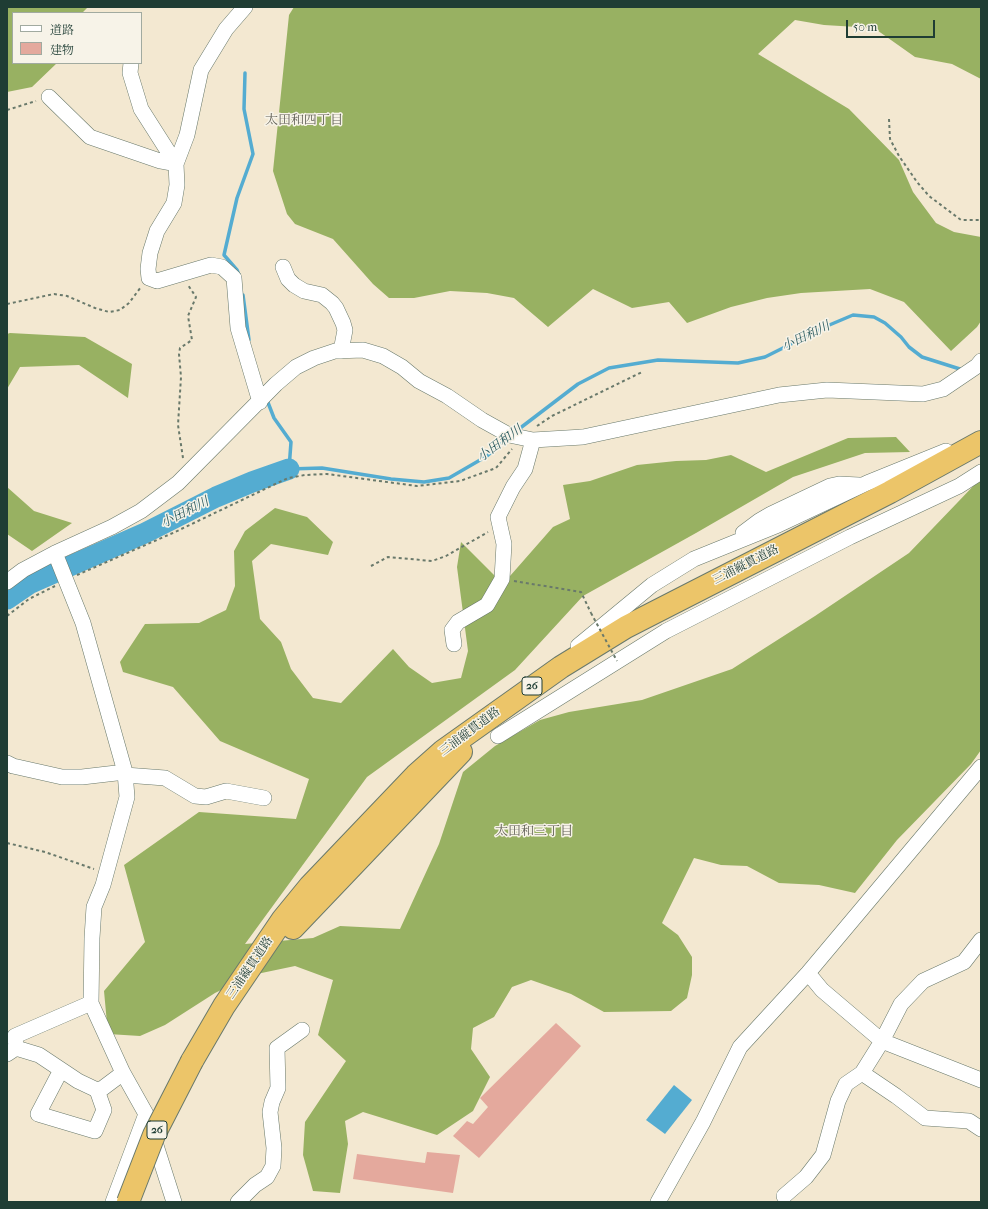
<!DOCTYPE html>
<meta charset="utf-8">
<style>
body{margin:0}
#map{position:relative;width:988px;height:1209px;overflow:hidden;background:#f3e8d1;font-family:"IM FELL French Canon","Noto Serif JP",serif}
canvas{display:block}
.frame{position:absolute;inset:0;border:8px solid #1f3d34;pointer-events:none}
.legend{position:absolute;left:12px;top:12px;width:130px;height:52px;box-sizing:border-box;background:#f7f3e8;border:1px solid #a1aaa0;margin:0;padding:5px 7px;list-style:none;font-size:12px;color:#1f3d34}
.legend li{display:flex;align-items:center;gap:8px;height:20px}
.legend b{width:20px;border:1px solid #a1aaa0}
.scale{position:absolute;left:846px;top:20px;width:89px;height:18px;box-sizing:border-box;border:2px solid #1f3d34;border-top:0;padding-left:5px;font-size:12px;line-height:14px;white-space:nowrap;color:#1f3d34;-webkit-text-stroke:3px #f7f3e8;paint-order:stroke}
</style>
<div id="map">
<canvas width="988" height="1209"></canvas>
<div class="frame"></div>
<ul class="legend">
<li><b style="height:5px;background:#fff"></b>道路</li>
<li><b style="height:11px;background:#e4a99d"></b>建物</li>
</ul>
<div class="scale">50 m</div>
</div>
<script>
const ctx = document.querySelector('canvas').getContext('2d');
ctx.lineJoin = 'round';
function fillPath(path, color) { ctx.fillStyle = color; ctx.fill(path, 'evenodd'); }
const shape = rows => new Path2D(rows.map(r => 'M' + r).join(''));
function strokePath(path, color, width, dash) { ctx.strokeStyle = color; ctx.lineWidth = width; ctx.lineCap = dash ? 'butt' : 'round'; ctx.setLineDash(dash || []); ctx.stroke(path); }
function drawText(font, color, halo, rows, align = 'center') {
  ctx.font = font + ' "IM FELL French Canon","Noto Serif JP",serif'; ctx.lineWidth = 3; ctx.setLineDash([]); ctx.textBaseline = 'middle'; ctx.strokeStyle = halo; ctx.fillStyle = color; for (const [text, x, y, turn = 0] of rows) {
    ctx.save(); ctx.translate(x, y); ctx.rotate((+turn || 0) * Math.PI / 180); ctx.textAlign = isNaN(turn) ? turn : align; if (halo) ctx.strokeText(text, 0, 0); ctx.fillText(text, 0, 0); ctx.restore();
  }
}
const forest = shape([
 [7,7,88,7,82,13,13,13,13,63,57,63,32,87,7,92],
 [294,7,981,7,981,79,952,64,915,57,874,28,824,25,795,20,758,54,849,109,899,160,913,192,936,223,954,232,981,237,981,321,977,327,951,351,904,302,870,289,801,293,767,298,731,307,687,323,669,302,632,308,593,289,548,327,514,298,487,293,450,291,414,298,389,298,373,284,333,239,295,224,287,214,273,171,289,15],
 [10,333,85,337,132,364,128,398,79,365,20,367,7,389,7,334],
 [896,437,910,452,865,453,793,477,696,533,583,596,515,670,367,777,245,944,313,938,340,926,400,929,439,844,463,772,495,746,540,720,569,712,642,700,732,669,815,616,909,553,981,478,981,750,971,764,897,840,855,893,819,885,779,883,747,866,721,865,694,858,662,923,678,935,692,957,692,975,687,998,671,1011,604,1012,571,994,531,980,512,987,494,1017,473,1028,471,1049,490,1077,473,1111,437,1135,363,1112,345,1121,348,1144,340,1193,313,1191,303,1155,305,1122,346,1061,318,1035,333,980,295,966,252,975,215,993,165,1025,140,1036,108,1034,104,991,145,942,124,865,199,812,296,819,309,779,220,741,173,687,123,672,120,662,145,624,199,623,226,610,235,586,234,551,245,531,275,508,307,517,333,542,328,555,271,544,252,561,260,619,281,642,291,669,313,698,341,703,393,649,409,667,432,683,461,678,468,651,457,567,461,542,503,584,553,527,570,519,563,485,590,481,637,465,676,461,706,460,731,455,766,472,848,438],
 [7,487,34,511,72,523,32,551,7,534]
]);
const water = shape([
 [674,1085,692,1100,665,1134,646,1120]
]);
const stream = shape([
 [239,275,237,270,224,255,237,198,253,154,244,109,245,73],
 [243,295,249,340],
 [267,400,274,418,291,442,289,469,322,468,391,479,424,482,449,478,487,456,508,438],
 [515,432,578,384,609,368,658,360,738,363,765,357,827,326,853,315,874,317,885,323,901,337,909,347,922,357,963,370]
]);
const river = shape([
 [7,599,29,584,145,533,216,497,252,482,289,469]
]);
const building = shape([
 [556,1023,581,1046,479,1158,453,1136,467,1121,473,1124,488,1107,480,1098],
 [427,1152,460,1155,453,1193,353,1179,357,1154,425,1163]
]);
const path = shape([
 [7,110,36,101],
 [889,119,890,139,899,156,917,182,929,196,961,220,981,220],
 [7,304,54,294,67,296,95,308,109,312,120,310,129,303,141,287],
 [537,426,552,416,642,372],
 [183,458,178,425,181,377,179,354,180,348,192,340,188,316,196,297,188,285],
 [371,566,388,557,432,561,446,556,488,532],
 [77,575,175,532,288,478,305,475,327,474,417,486,460,481,496,468,512,449],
 [514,581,581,592,591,613],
 [7,616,29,599,55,586],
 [7,843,45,852,94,869]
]);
const minor = shape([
 [245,7,226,29,201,70,187,135,176,164,177,185,174,203,157,231,150,253,148,269,149,278,157,281,211,265,222,267,234,278,238,328,260,402],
 [131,63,130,73,141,109,176,164],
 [49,97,90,137,160,161,176,164],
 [283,267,288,279,294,285,304,291,322,295,332,303,336,308,343,323,345,330,341,351],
 [743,533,759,521,771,514,830,486,839,484,859,485],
 [55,553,83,623,125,772,127,797,103,885,94,907,92,938,91,1003,123,1073,146,1114,174,1202],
 [7,582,23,570,55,553,112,527,141,511,178,483,276,384,296,367,314,358,335,351,363,350,383,356,402,367,419,381,447,396,482,420,509,435,533,440,583,437,779,395,827,390,923,394,943,389,977,366,981,361],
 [454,644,452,630,458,622,487,605,502,579,504,544,498,517,513,487,525,469,533,440],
 [578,646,652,585,694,559,778,525,867,483,946,451],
 [498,736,666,631,850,537,959,486,981,472],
 [7,763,13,766,62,777,82,777,125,772],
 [125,775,165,778,195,796,206,797,226,791,264,798],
 [808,973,822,990,882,1041,981,1080],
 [16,1048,39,1055,78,1081,97,1090,103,1088,123,1073],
 [7,1054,16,1048,15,1036,91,1003],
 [61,1070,38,1114,95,1131,104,1110,97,1090],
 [862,1073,896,1096,925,1118,969,1121,981,1129],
 [784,1196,806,1177,823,1155,838,1101,846,1084,862,1073,882,1041,901,1004,923,981,964,962,981,940],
 [113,1202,146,1114],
 [238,1202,255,1185,267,1177,273,1166,274,1148,270,1112,272,1102,278,1088,277,1048,302,1030],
 [658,1202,703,1122,740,1047,808,973,981,767]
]);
const highway = shape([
 [293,928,461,752],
 [192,1061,224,1006,283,919,310,886,416,775,443,751,561,667,626,627,890,492,981,442]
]);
const pathBridge = shape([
 [591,613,617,661]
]);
const highwayBridge = shape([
 [128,1202,154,1135,192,1061]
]);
const shields = [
 [532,686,20],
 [157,1130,20]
];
const shieldNames = [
 ["26",532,686],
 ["26",157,1130]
];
const streetNames = [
 ["三浦縦貫道路",746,565,-27],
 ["三浦縦貫道路",470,732,-37],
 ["三浦縦貫道路",250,968,-56]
];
const neighbourhoodNames = [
 ["太田和四丁目",304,121],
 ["太田和三丁目",534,832]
];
const waterNames = [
 ["小田和川",806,337,-26],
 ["小田和川",500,444,-36],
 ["小田和川",185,513,-27]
];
fillPath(forest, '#98b162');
fillPath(water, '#54acd1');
strokePath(stream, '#54acd1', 3.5);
strokePath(river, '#54acd1', 21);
fillPath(building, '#e4a99d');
strokePath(minor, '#69796b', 16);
strokePath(highway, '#69796b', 24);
strokePath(path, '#69796b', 2, [3, 3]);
strokePath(minor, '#fff', 15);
strokePath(highway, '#ecc569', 22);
strokePath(highwayBridge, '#69796b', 24, []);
strokePath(pathBridge, '#69796b', 2, [3, 3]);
strokePath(highwayBridge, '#ecc569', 22);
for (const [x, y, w] of shields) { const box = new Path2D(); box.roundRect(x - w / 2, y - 9, w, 18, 3); ctx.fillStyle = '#f7f3e8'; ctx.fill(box); strokePath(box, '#1f3d34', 1); }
drawText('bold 11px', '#1f3d34', null, shieldNames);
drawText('12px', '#1f3d34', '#f7f3e8', streetNames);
drawText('13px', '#646359', '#f7f3e8', neighbourhoodNames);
drawText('italic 13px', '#2f5e63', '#f7f3e8', waterNames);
</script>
